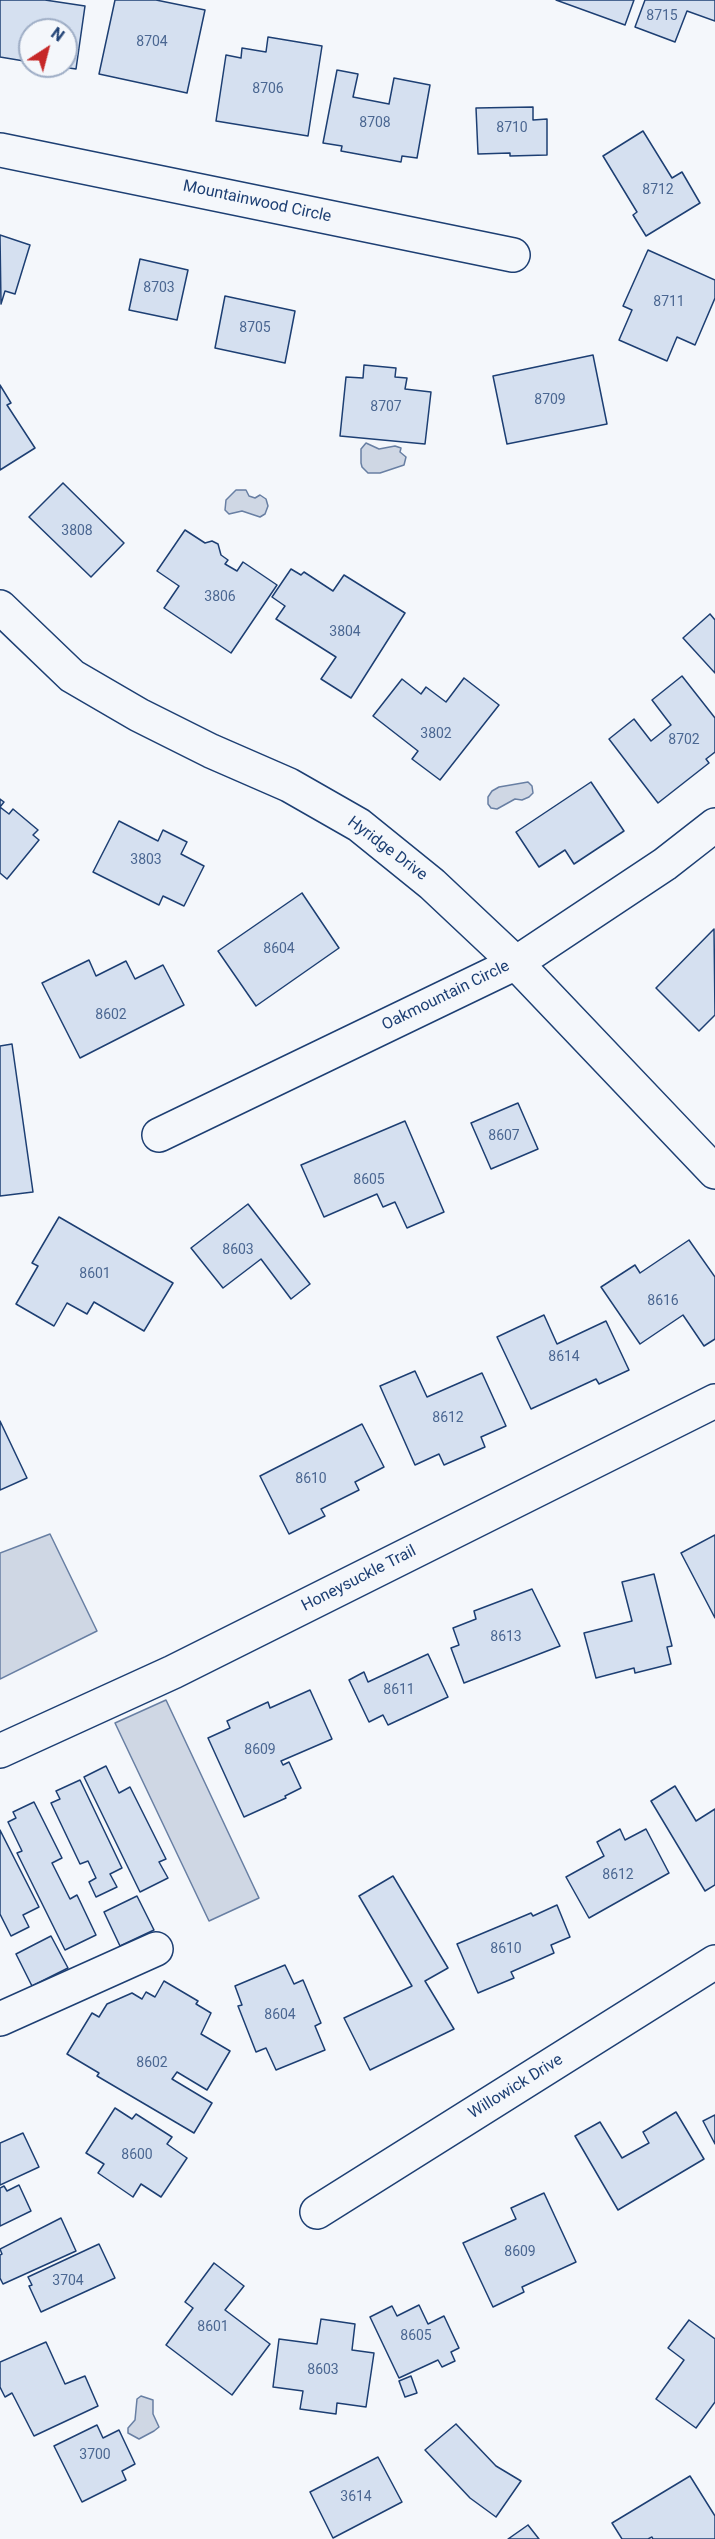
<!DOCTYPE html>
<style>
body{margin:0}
#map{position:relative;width:715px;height:2539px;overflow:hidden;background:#f4f7fb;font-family:Roboto,sans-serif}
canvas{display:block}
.north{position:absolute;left:18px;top:18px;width:60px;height:60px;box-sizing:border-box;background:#f4f7fb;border:2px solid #9eadc5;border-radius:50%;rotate:36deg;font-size:16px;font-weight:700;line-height:24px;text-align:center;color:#1d3f73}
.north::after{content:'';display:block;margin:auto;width:21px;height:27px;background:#c62828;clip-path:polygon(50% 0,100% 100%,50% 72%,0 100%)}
</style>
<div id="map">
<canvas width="715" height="2539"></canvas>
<div class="north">N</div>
</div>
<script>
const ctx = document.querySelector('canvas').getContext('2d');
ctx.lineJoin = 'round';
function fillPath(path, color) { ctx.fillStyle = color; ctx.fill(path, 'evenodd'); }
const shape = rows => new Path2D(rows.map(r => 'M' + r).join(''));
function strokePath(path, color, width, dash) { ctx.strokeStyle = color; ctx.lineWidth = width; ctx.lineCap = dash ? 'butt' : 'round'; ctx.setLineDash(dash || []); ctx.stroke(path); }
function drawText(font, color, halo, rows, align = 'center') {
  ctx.font = font + ' Roboto,sans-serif'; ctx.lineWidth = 4.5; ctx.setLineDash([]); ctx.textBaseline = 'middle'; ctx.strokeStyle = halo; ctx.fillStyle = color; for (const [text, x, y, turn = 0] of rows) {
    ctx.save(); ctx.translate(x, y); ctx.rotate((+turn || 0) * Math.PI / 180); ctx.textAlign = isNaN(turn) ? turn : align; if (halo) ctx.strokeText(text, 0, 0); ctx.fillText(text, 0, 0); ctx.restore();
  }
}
const water = shape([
 [366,443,379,449,395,446,401,448,400,452,406,457,404,465,380,473,368,473,362,467,361,463,361,449,366,443],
 [236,490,246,490,249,496,255,498,260,495,266,499,268,506,265,514,260,517,242,511,229,514,225,510,226,500,236,490],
 [528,782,532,786,533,793,529,797,522,800,515,799,497,809,491,808,488,804,488,797,492,791,499,787,528,782],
 [50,1534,97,1631,0,1679,0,1553,50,1534],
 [166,1700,259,1898,209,1921,115,1723,166,1700],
 [141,2396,153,2400,153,2414,159,2427,154,2431,139,2439,128,2433,128,2428,135,2420,137,2399,141,2396]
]);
const building = shape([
 [0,0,45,0,85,6,76,69,55,66,66,66,66,30,30,30,30,62,0,57,0,0],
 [115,0,156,0,205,10,187,93,99,74,115,0],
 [556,0,634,0,625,25,556,0],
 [645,0,715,0,715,21,687,11,675,42,635,27,645,0],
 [268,37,322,46,308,136,216,121,226,55,241,58,242,48,266,52,268,37],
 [337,70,358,74,353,97,389,104,394,78,430,85,417,158,402,156,401,162,341,151,342,146,323,143,337,70],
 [533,107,533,120,547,119,547,155,510,156,510,153,478,154,476,108,533,107],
 [643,131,672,178,682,172,700,203,646,236,633,215,637,212,603,156,643,131],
 [0,235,30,245,15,294,5,291,1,304,0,235],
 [648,250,715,280,715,298,695,345,677,337,667,361,619,340,632,310,623,306,648,250],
 [140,259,188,270,177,320,129,310,140,259],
 [225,296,295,311,285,363,215,348,225,296],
 [593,355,607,424,507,444,493,376,593,355],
 [364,365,396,368,395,377,407,378,405,389,431,392,425,444,340,436,346,377,363,378,364,365],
 [0,385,11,403,7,405,35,448,0,470,0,385],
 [63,483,124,543,91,577,29,517,63,483],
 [185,530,205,543,212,541,218,544,221,555,228,560,225,564,237,571,243,562,277,585,231,653,164,608,179,586,157,571,185,530],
 [291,569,301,575,304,572,333,591,344,575,405,613,351,698,321,679,336,657,276,619,285,606,272,597,291,569],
 [710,614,715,620,715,673,683,638,710,614],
 [682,676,715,718,715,752,706,759,709,763,658,803,609,739,634,719,651,741,671,725,652,700,682,676],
 [464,678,499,705,440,780,412,759,418,751,373,716,402,679,421,694,426,687,446,702,464,678],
 [591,782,624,831,574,864,565,850,539,867,516,832,591,782],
 [0,799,4,802,0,807,9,814,13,809,38,830,33,835,39,840,7,879,0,873,0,799],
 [119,821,158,841,163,830,187,842,181,854,204,866,184,906,163,896,159,905,93,872,119,821],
 [302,893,339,948,256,1006,218,951,302,893],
 [714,929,715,1015,699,1031,656,988,714,929],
 [89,960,96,976,126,961,135,979,163,965,184,1005,80,1058,42,983,89,960],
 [12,1044,33,1192,0,1196,0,1046,12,1044],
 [518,1103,538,1149,491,1169,471,1123,518,1103],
 [405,1121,444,1212,407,1228,395,1202,383,1207,377,1194,324,1217,301,1165,405,1121],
 [248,1204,310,1284,291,1299,261,1259,223,1288,191,1248,248,1204],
 [59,1217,173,1283,144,1331,94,1302,87,1314,67,1303,54,1326,16,1304,38,1266,32,1263,59,1217],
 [689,1240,715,1277,715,1339,704,1346,683,1315,640,1344,601,1287,635,1265,640,1273,689,1240],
 [544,1315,557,1344,606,1321,629,1370,599,1384,596,1379,531,1409,497,1337,544,1315],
 [415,1371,427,1397,482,1373,506,1426,481,1437,485,1447,444,1465,439,1454,415,1465,380,1386,415,1371],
 [0,1421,27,1478,0,1490,0,1421],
 [362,1424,384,1467,355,1482,359,1490,321,1509,325,1516,289,1534,260,1476,362,1424],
 [715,1535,715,1618,681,1553,715,1535],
 [654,1574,672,1646,667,1647,671,1664,635,1673,634,1668,596,1678,584,1633,632,1621,622,1582,654,1574],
 [532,1589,560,1646,464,1683,451,1648,459,1645,453,1628,476,1619,474,1611,532,1589],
 [428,1654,448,1697,388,1725,383,1715,369,1722,349,1680,364,1672,368,1682,428,1654],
 [310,1690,332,1739,281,1761,283,1765,289,1762,301,1788,285,1796,286,1798,244,1817,208,1738,230,1728,227,1721,268,1702,270,1708,310,1690],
 [106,1766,119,1793,130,1787,166,1859,159,1862,168,1878,140,1892,84,1777,106,1766],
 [80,1780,122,1868,110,1874,117,1887,96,1897,89,1882,96,1878,88,1861,80,1864,51,1803,60,1799,56,1791,80,1780],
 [675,1786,696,1821,715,1809,715,1885,705,1891,651,1801,675,1786],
 [34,1802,62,1858,52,1863,70,1899,77,1895,96,1935,65,1950,17,1853,22,1851,8,1822,16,1818,13,1812,34,1802],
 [620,1829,625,1840,646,1829,669,1873,589,1918,566,1877,604,1856,597,1842,620,1829],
 [0,1830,39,1907,23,1915,29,1927,11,1936,0,1914,0,1830],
 [393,1876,448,1968,425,1981,454,2029,370,2070,344,2018,412,1986,359,1896,393,1876],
 [137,1896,154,1930,120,1946,104,1912,137,1896],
 [557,1905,570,1937,551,1945,554,1953,511,1972,514,1978,478,1993,457,1944,531,1913,533,1916,557,1905],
 [51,1936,68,1968,32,1986,16,1954,51,1936],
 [285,1965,294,1984,303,1980,321,2023,315,2026,325,2050,276,2070,266,2048,256,2052,238,2006,242,2005,235,1986,285,1965],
 [164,1981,198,2001,196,2004,211,2013,201,2034,230,2051,207,2090,177,2072,172,2079,212,2103,194,2133,97,2076,99,2073,67,2054,92,2013,99,2017,107,2004,132,1993,142,1999,146,1992,155,1997,164,1981],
 [115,2108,132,2119,136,2114,172,2137,167,2144,187,2158,161,2197,141,2184,133,2197,98,2173,104,2164,86,2153,115,2108],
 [676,2112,704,2159,618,2210,575,2136,600,2122,622,2158,649,2143,643,2132,676,2112],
 [715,2115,715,2144,703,2121,715,2115],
 [23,2133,39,2167,0,2185,0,2143,23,2133],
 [19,2185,31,2211,0,2226,0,2188,4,2186,7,2191,19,2185],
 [544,2193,576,2262,522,2287,524,2292,493,2307,463,2243,516,2219,511,2208,544,2193],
 [61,2218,76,2251,3,2284,0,2278,0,2255,2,2254,0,2249,61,2218],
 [99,2244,115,2278,41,2312,29,2286,32,2285,28,2277,99,2244],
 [214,2263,244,2286,225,2310,270,2344,232,2395,166,2345,193,2308,185,2302,214,2263],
 [419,2305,428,2324,444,2316,459,2348,451,2352,455,2361,442,2367,438,2360,399,2378,370,2317,392,2306,397,2316,419,2305],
 [321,2319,355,2324,352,2350,374,2353,366,2407,337,2403,336,2414,300,2409,303,2391,273,2387,279,2339,317,2344,321,2319],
 [689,2320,715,2339,715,2402,696,2428,656,2399,684,2360,668,2348,689,2320],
 [46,2342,65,2384,85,2376,98,2406,34,2436,12,2393,5,2397,0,2387,0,2362,46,2342],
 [411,2376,417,2393,405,2397,399,2381,411,2376],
 [456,2424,496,2466,521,2481,496,2517,470,2498,425,2450,456,2424],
 [97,2425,103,2438,119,2430,135,2464,122,2471,126,2480,82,2502,54,2446,97,2425],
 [378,2457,402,2502,333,2538,310,2492,378,2457],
 [690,2476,715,2516,715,2539,653,2539,652,2537,648,2539,622,2539,612,2523,690,2476],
 [528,2525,539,2539,508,2539,528,2525]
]);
const minor = shape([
 [0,150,513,255],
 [0,607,72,676,139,715,211,751,289,785,359,825,432,884,516,963,715,1172],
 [159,1135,516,963,665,864,715,825],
 [0,1751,173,1672,715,1401],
 [0,2019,156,1949],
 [317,2212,715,1962]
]);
const numberNames = [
 ["8715",662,16],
 ["8704",152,42],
 ["8706",268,89],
 ["8708",375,123],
 ["8710",512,128],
 ["8712",658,190],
 ["8703",159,288],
 ["8711",669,302],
 ["8705",255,328],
 ["8709",550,400],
 ["8707",386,407],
 ["3808",77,531],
 ["3806",220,597],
 ["3804",345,632],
 ["3802",436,734],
 ["8702",684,740],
 ["3803",146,860],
 ["8604",279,949],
 ["8602",111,1015],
 ["8607",504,1136],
 ["8605",369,1180],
 ["8603",238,1250],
 ["8601",95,1274],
 ["8616",663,1301],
 ["8614",564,1357],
 ["8612",448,1418],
 ["8610",311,1479],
 ["8613",506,1637],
 ["8611",399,1690],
 ["8609",260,1750],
 ["8612",618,1875],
 ["8610",506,1949],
 ["8604",280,2015],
 ["8602",152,2063],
 ["8600",137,2155],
 ["8609",520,2252],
 ["3704",68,2281],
 ["8601",213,2327],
 ["8605",416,2336],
 ["8603",323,2370],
 ["3700",95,2455],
 ["3614",356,2497]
];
const streetNames = [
 ["Mountainwood Circle",257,202,12],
 ["Hyridge Drive",387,849,37],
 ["Oakmountain Circle",446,996,-26],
 ["Honeysuckle Trail",359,1579,-27],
 ["Willowick Drive",516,2087,-32]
];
fillPath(water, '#cfd7e4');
strokePath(water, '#687fa3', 1.5);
fillPath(building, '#d5e0f0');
strokePath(building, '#1d3f73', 1.5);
strokePath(minor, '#1d3f73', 36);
strokePath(minor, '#f4f7fb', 33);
drawText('14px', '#4b6792', null, numberNames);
drawText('16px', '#1d3f73', '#f4f7fb', streetNames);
</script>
